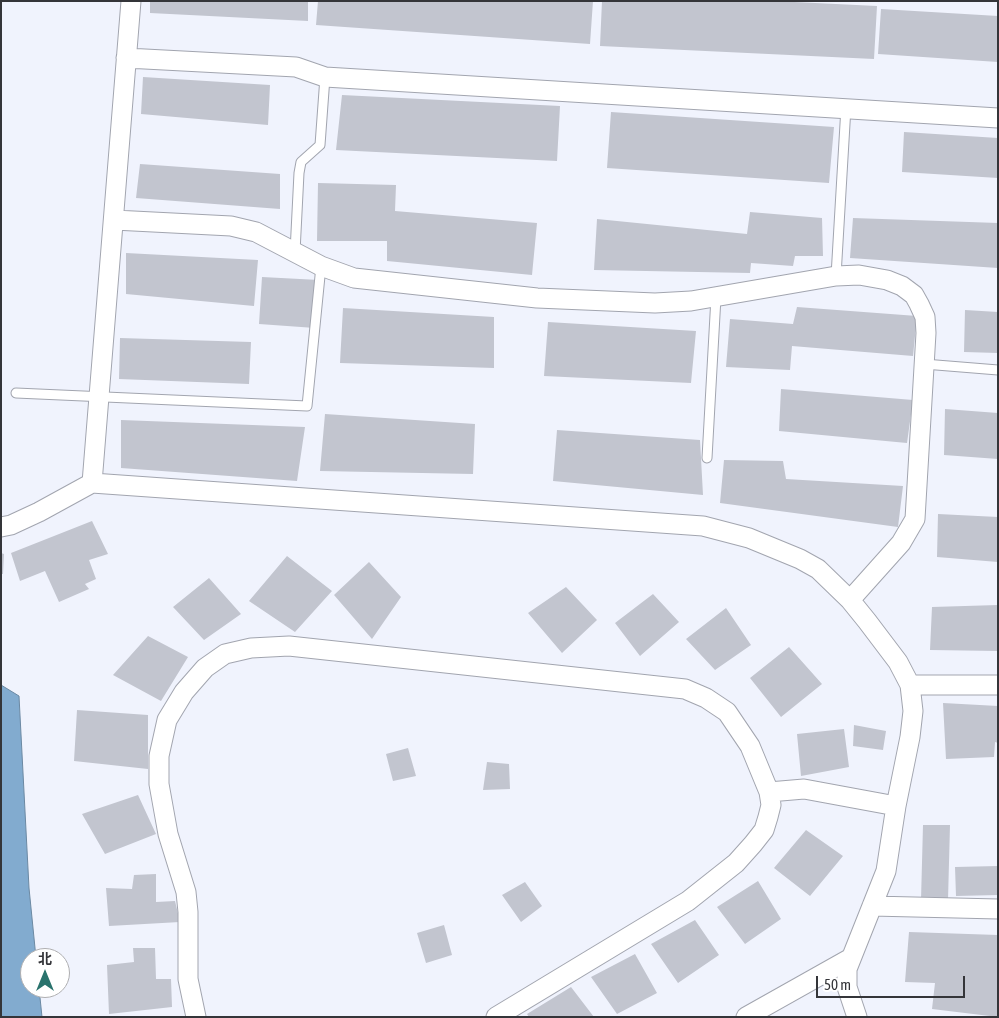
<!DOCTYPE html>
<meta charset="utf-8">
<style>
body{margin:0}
#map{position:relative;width:999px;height:1018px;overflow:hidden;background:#f0f3fd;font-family:"Asap Condensed","Noto Sans SC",sans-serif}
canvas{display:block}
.frame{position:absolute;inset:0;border:2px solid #343539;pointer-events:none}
.north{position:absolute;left:20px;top:948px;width:50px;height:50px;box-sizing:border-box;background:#fff;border:1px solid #aeaeb0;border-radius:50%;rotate:0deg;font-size:14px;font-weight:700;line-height:20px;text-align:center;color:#343539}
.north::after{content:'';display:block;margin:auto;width:18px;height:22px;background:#2a736d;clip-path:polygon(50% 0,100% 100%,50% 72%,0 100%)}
.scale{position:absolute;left:816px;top:976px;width:149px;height:22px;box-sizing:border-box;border:2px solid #343539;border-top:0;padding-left:6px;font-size:15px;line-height:18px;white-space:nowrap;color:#343539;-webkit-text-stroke:4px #fff;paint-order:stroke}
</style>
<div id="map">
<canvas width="999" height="1018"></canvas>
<div class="frame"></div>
<div class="north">北</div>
<div class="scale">50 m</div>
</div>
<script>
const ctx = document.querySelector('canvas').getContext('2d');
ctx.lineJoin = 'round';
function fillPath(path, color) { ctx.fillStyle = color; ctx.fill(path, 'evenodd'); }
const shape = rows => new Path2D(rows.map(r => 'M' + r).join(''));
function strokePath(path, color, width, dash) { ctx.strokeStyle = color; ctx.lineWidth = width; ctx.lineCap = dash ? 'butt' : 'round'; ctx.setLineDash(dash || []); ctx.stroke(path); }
const water = shape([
 [1,685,19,696,29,888,36,958,30,958,30,988,39,988,42,1017,1,1017,1,685]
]);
const building = shape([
 [150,1,308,1,308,21,150,13],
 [318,1,593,1,590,44,316,25],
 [602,1,774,1,877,6,874,59,600,46],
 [881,9,998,16,998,62,878,54],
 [143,77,270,85,268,125,141,114],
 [342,95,560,106,557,161,336,150],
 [611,112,834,127,829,183,607,168],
 [904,132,998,138,998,178,902,172],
 [140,164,280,174,280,209,136,198],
 [318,183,396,185,395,211,537,223,532,275,387,261,387,241,317,241],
 [750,212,822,218,823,256,795,256,793,266,751,263,750,273,594,270,597,219,747,234],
 [853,218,998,223,998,268,850,258],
 [126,253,258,260,254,306,126,294],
 [262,277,319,280,315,328,259,324],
 [797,307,917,316,913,356,792,346,790,370,726,367,730,319,793,324],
 [343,308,494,317,494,368,340,363],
 [965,310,998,312,998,353,964,352],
 [548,322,696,331,691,383,544,376],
 [120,338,251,342,249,384,119,379],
 [781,389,913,400,907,443,779,431],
 [945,409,998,413,998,459,944,455],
 [325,414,475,424,473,474,320,471],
 [121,420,305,427,297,481,121,468],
 [557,430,700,440,703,495,553,481],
 [724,460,783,461,786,479,903,486,898,527,720,503],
 [938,514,998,517,998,562,937,557],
 [92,521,108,554,89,560,96,579,85,584,89,589,59,602,45,571,20,581,11,553],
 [1,553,4,554,3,574,1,574],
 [287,556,332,591,295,632,249,601],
 [369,562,401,597,372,639,334,595],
 [209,578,241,614,204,640,173,607],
 [566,587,597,620,562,653,528,613],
 [653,594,679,622,640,656,615,623],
 [998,605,998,651,930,650,932,607],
 [726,608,751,645,715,670,686,639],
 [148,636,188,657,161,701,113,675],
 [789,647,822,684,781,717,750,678],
 [943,703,998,706,998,743,995,742,994,757,946,759],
 [77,710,148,715,148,769,74,761],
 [854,725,886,731,883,750,853,746],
 [844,729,849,767,801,776,797,734],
 [408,748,416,776,393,781,386,754],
 [487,762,509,764,510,789,483,790],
 [138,795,156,834,105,854,82,814],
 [923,825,950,825,948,900,921,900],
 [806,830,843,856,810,896,774,868],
 [998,866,998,895,956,896,955,867],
 [156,874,156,902,175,901,180,922,109,926,106,888,132,889,134,875],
 [758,881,781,919,745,944,717,907],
 [525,882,542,906,521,922,502,895],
 [695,920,719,955,678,983,651,944],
 [444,925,452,955,426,963,417,933],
 [909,932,998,935,998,1017,932,1009,935,983,905,982],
 [133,948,155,948,156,979,171,979,172,1007,109,1014,107,965,134,962],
 [635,954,657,993,617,1014,591,977],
 [571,987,594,1017,529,1017,527,1014]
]);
const service = shape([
 [295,252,299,173,301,162,320,145,325,77],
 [836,276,846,107],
 [924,364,998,370],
 [16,393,307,406,321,266],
 [707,458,716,297]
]);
const minor = shape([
 [126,58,296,67,325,77,998,118],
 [114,220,231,226,256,232,321,266,354,278,537,298,655,303,691,301,836,276,859,275,887,280,902,286,914,295,919,304,925,317,926,333,915,519,901,543,850,600],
 [92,483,131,1],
 [1,527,11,525,39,512,92,483,703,526,749,538,800,559,818,569,850,600,867,621,898,662,910,685,998,685],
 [769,792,804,789,896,806],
 [872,906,998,909],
 [196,1017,188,979,188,912,186,892,168,834,159,784,159,756,167,720,184,692,205,668,225,654,251,648,289,646,685,689,706,698,727,712,750,746,769,792,771,805,768,817,764,830,753,844,736,863,688,901,496,1017],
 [746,1017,851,958],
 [857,1017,847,987,847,969,886,871,896,806,910,737,913,711,910,685]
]);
fillPath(water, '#82abcf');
strokePath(water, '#6b88a2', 1);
fillPath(building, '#c2c5cf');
strokePath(service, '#a2a5af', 11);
strokePath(minor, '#a2a5af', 21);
strokePath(service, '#fff', 9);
strokePath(minor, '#fff', 19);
</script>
